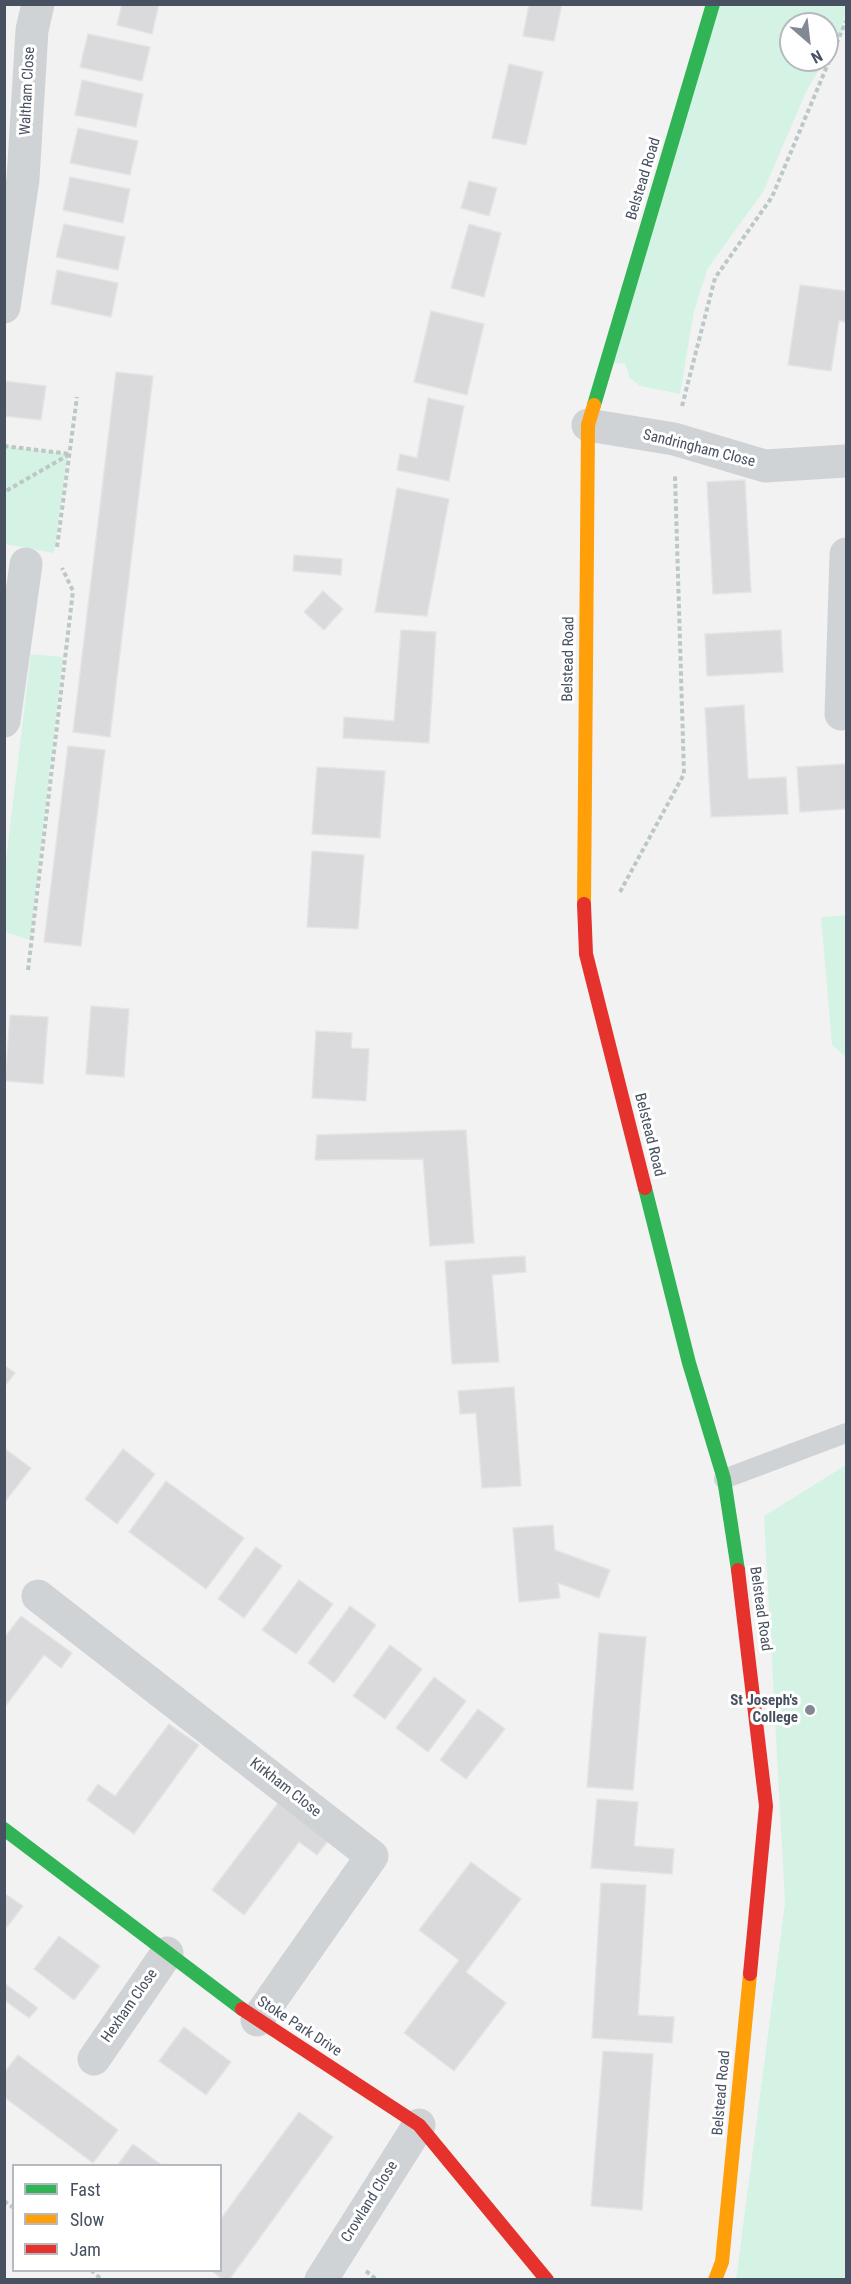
<!DOCTYPE html>
<style>
body{margin:0}
#map{position:relative;width:851px;height:2284px;overflow:hidden;background:#f3f2f2;font-family:"Roboto Condensed",sans-serif}
canvas{display:block}
.frame{position:absolute;inset:0;border:6px solid #475161;pointer-events:none}
.legend{position:absolute;left:12px;top:2164px;width:210px;height:108px;box-sizing:border-box;background:#fff;border:2px solid #b5b9c0;margin:0;padding:8px 10px;list-style:none;font-size:18px;color:#475161}
.legend li{display:flex;align-items:center;gap:12px;height:30px}
.legend b{width:30px;border:2px solid #b5b9c0}
.north{position:absolute;left:779px;top:12px;width:60px;height:60px;box-sizing:border-box;background:#fff;border:2px solid #b5b9c0;border-radius:50%;rotate:152deg;font-size:16px;font-weight:700;line-height:24px;text-align:center;color:#475161}
.north::after{content:'';display:block;margin:auto;width:21px;height:27px;background:#838994;clip-path:polygon(50% 0,100% 100%,50% 72%,0 100%)}
</style>
<div id="map">
<canvas width="851" height="2284"></canvas>
<div class="frame"></div>
<ul class="legend">
<li><b style="height:8px;background:#30b455"></b>Fast</li>
<li><b style="height:8px;background:#ff9f0a"></b>Slow</li>
<li><b style="height:8px;background:#e5322d"></b>Jam</li>
</ul>
<div class="north">N</div>
</div>
<script>
const ctx = document.querySelector('canvas').getContext('2d');
ctx.lineJoin = 'round';
function fillPath(path, color) { ctx.fillStyle = color; ctx.fill(path, 'evenodd'); }
const shape = rows => new Path2D(rows.map(r => 'M' + r).join(''));
function strokePath(path, color, width, dash) { ctx.strokeStyle = color; ctx.lineWidth = width; ctx.lineCap = dash ? 'butt' : 'round'; ctx.setLineDash(dash || []); ctx.stroke(path); }
function drawText(font, color, halo, rows, align = 'center') {
  ctx.font = font + ' "Roboto Condensed",sans-serif'; ctx.lineWidth = 6; ctx.setLineDash([]); ctx.textBaseline = 'middle'; ctx.strokeStyle = halo; ctx.fillStyle = color; for (const [text, x, y, turn = 0] of rows) {
    ctx.save(); ctx.translate(x, y); ctx.rotate((+turn || 0) * Math.PI / 180); ctx.textAlign = isNaN(turn) ? turn : align; if (halo) ctx.strokeText(text, 0, 0); ctx.fillText(text, 0, 0); ctx.restore();
  }
}
const green = shape([
 [713,5,846,5,842,32,827,57,827,24,791,24,791,60,825,60,807,90,763,192,708,268,694,311,680,394,640,386,630,378,625,364,613,363],
 [4,446,68,454,54,553,5,544],
 [31,654,63,657,30,940,5,932,4,876],
 [846,915,846,1057,832,1045,821,917],
 [846,1465,846,2279,736,2280,785,1903,764,1516]
]);
const building = shape([
 [122,4,159,4,152,34,117,25,122,4],
 [529,4,562,4,554,41,523,36,529,4],
 [88,34,150,47,142,81,80,67,88,34],
 [509,64,543,72,526,145,492,138,509,64],
 [82,80,143,94,136,127,75,115,82,80],
 [78,128,138,141,130,175,70,163,78,128],
 [70,177,130,189,123,223,63,210,70,177],
 [469,181,497,188,489,216,461,208,469,181],
 [64,224,125,237,118,270,56,257,64,224],
 [469,224,501,233,484,297,451,288,469,224],
 [57,270,118,283,111,317,51,304,57,270],
 [800,285,846,291,846,322,839,321,831,371,788,365,800,285],
 [431,311,484,324,467,395,414,382,431,311],
 [116,372,153,376,110,737,73,732,116,372],
 [4,381,46,386,41,420,4,416,4,381],
 [428,398,464,406,449,481,397,470,400,454,417,458,428,398],
 [745,480,751,592,713,594,707,482,745,480],
 [397,488,449,499,427,616,375,612,397,488],
 [294,555,342,559,341,575,293,571,294,555],
 [323,591,343,609,324,630,304,612,323,591],
 [401,630,436,632,429,743,343,738,344,717,394,721,401,630],
 [781,630,783,672,707,676,705,634,781,630],
 [744,705,748,779,786,777,788,814,711,817,705,708,744,705],
 [68,746,105,750,81,946,44,942,68,746],
 [846,764,846,809,800,812,797,767,846,764],
 [317,767,385,771,380,838,312,834,317,767],
 [312,851,364,855,358,929,307,927,312,851],
 [91,1006,129,1009,124,1077,86,1074,91,1006],
 [10,1015,48,1017,43,1084,5,1081,10,1015],
 [316,1031,352,1033,351,1048,369,1049,366,1101,312,1098,316,1031],
 [466,1130,474,1243,430,1246,423,1159,315,1160,317,1135,466,1130],
 [525,1256,526,1272,492,1275,499,1362,452,1364,445,1261,525,1256],
 [4,1365,15,1373,4,1387,4,1365],
 [514,1387,521,1486,482,1488,476,1413,460,1414,458,1391,514,1387],
 [4,1448,31,1468,4,1503,4,1448],
 [123,1449,155,1474,117,1524,85,1499,123,1449],
 [166,1481,244,1538,206,1589,129,1532,166,1481],
 [553,1525,555,1550,610,1570,599,1598,558,1583,560,1598,519,1602,513,1528,553,1525],
 [256,1547,282,1566,244,1618,218,1599,256,1547],
 [299,1580,333,1604,296,1654,262,1630,299,1580],
 [350,1606,376,1625,334,1683,308,1663,350,1606],
 [21,1616,72,1653,61,1668,44,1655,4,1708,4,1638,21,1616],
 [599,1633,646,1637,633,1790,587,1787,599,1633],
 [390,1645,422,1669,385,1719,353,1696,390,1645],
 [434,1677,466,1701,428,1752,396,1728,434,1677],
 [478,1709,505,1729,466,1779,440,1760,478,1709],
 [169,1724,199,1745,134,1834,87,1800,98,1784,115,1796,169,1724],
 [597,1799,638,1802,634,1846,674,1849,672,1874,591,1868,597,1799],
 [278,1803,328,1841,317,1855,299,1842,244,1915,212,1890,278,1803],
 [471,1862,521,1899,466,1972,506,2003,454,2071,404,2033,459,1960,419,1930,471,1862],
 [601,1883,646,1885,638,2015,674,2017,672,2043,592,2038,601,1883],
 [4,1893,23,1906,7,1927,4,1925,4,1893],
 [59,1936,100,1966,74,2000,34,1969,59,1936],
 [4,1983,38,2008,29,2018,4,2000,4,1983],
 [184,2027,231,2062,206,2095,159,2061,184,2027],
 [603,2051,653,2054,642,2210,591,2206,603,2051],
 [18,2055,118,2130,93,2163,4,2097,4,2073,18,2055],
 [299,2112,333,2137,229,2280,223,2280,211,2270,220,2270,220,2220,299,2112],
 [133,2144,163,2166,117,2166,133,2144]
]);
const path = shape([
 [682,406,715,278,772,197,846,21],
 [4,446,70,454,4,492],
 [57,547,77,397],
 [620,892,684,774,675,476],
 [28,970,73,591,62,568],
 [4,2201,14,2208],
 [91,2270,102,2280],
 [366,2271,377,2280]
]);
const lane = shape([
 [724,1479,846,1433]
]);
const street = shape([
 [4,307,23,179,32,30,38,4],
 [588,425,674,439,765,466,846,461],
 [841,714,846,554],
 [4,721,26,564],
 [38,1596,372,1856,257,2020],
 [94,2059,167,1953],
 [321,2280,419,2125]
]);
const fast = shape([
 [594,405,713,4],
 [645,1188,689,1363,724,1479,738,1570],
 [4,1829,242,2009]
]);
const slow = shape([
 [584,904,588,425,594,405],
 [715,2280,722,2262,750,1974]
]);
const jam = shape([
 [584,904,586,954,645,1188],
 [738,1570,766,1806,750,1974],
 [242,2009,419,2125,547,2280]
]);
const markers = [
 [810,1710,6,"#838994"]
];
const streetNames = [
 ["Waltham Close",28,91,-87],
 ["Belstead Road",644,179,-73],
 ["Sandringham Close",699,449,14],
 ["Belstead Road",569,659,-89],
 ["Belstead Road",649,1135,76],
 ["Belstead Road",760,1609,82],
 ["Kirkham Close",285,1788,38],
 ["Hexham Close",130,2006,-55],
 ["Stoke Park Drive",299,2027,33],
 ["Belstead Road",722,2093,-85],
 ["Crowland Close",370,2202,-58]
];
const poiNames = [
 ["St Joseph's",798,1701],
 ["College",798,1718]
];
fillPath(green, '#d5f3e4');
fillPath(building, '#dadadd');
strokePath(building, '#e4e4e5', 1.5);
strokePath(path, '#bbc8c6', 4, [4.5, 3]);
strokePath(lane, '#d0d3d6', 20);
strokePath(street, '#d0d3d6', 33);
strokePath(fast, '#30b455', 14);
strokePath(slow, '#ff9f0a', 14);
strokePath(jam, '#e5322d', 14);
for (const [x, y, r, color] of markers) { const dot = new Path2D(); dot.arc(x, y, r, 0, 2 * Math.PI); ctx.fillStyle = color; ctx.fill(dot); strokePath(dot, '#fff', 2); }
drawText('15px', '#475161', '#fff', streetNames);
drawText('bold 15px', '#475161', '#fff', poiNames, 'right');
</script>
